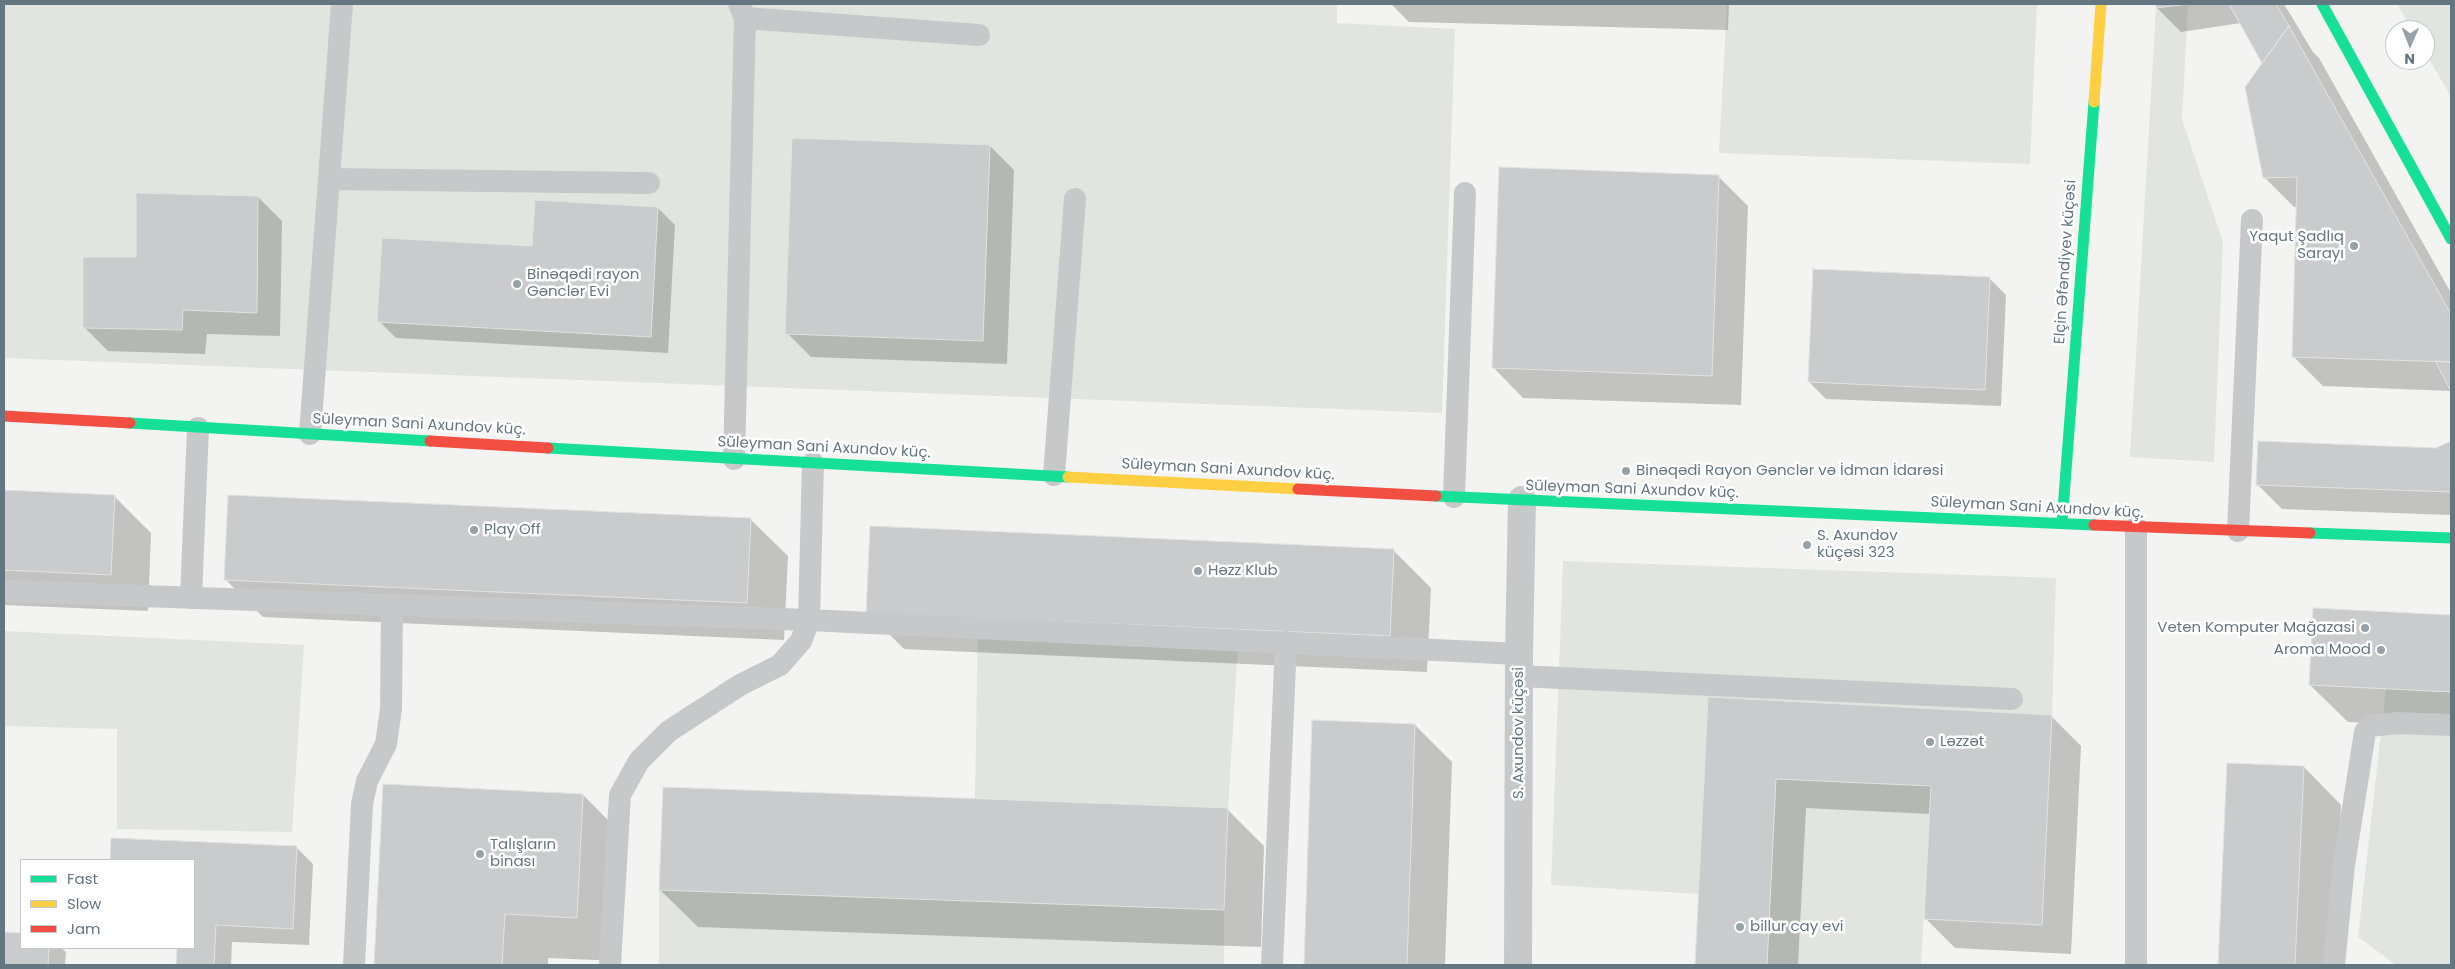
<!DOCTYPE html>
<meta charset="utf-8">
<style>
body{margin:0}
#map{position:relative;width:2455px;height:969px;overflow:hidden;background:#f3f3f1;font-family:Poppins,sans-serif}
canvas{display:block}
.frame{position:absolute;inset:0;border:5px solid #647680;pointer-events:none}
.legend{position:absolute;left:20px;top:859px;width:175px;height:90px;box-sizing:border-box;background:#fff;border:1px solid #c1c8cc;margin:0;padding:6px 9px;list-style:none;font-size:15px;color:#647680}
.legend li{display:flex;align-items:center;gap:10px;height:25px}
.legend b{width:25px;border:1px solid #c1c8cc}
.north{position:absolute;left:2385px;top:20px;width:50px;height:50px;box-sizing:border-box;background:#fff;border:1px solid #c1c8cc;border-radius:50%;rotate:181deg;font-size:14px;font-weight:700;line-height:20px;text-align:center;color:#647680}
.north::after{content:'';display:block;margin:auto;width:18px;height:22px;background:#96a2a8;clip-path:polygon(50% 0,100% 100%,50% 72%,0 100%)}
</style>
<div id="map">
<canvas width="2455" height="969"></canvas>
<div class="frame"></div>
<ul class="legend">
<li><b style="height:6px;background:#16e098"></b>Fast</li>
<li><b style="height:6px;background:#ffcf43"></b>Slow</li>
<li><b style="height:6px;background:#f24e42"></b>Jam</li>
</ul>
<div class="north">N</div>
</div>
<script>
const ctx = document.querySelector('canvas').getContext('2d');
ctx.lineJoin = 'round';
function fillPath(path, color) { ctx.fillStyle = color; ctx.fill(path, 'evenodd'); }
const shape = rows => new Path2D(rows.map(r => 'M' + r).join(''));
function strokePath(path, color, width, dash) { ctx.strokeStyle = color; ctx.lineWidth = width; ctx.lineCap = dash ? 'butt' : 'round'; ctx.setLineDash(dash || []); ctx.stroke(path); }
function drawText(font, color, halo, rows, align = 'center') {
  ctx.font = font + ' Poppins,sans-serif'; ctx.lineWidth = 5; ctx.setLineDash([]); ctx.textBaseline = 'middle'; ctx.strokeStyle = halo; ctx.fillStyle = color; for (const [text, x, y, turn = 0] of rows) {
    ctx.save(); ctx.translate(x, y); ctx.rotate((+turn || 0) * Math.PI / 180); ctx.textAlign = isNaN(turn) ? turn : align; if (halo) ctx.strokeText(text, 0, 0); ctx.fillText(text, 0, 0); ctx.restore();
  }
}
const green = shape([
 [4,4,1337,4,1337,23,1455,29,1442,413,4,358],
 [1727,4,2037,4,2030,164,1719,153],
 [2188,4,2182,119,2223,242,2214,462,2130,457,2156,8],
 [2397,4,2451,4,2451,97,2425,52,2425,30,2412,30],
 [1563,561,2056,578,2052,715,1708,698,1699,894,1551,885],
 [978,618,1239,630,1228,808,975,798],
 [4,631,304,645,292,832,117,829,117,729,4,726],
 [2386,689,2451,692,2451,965,2396,965,2358,937],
 [1776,779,1931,786,1921,965,1767,965],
 [659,890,1224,910,1224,965,659,965]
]);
const shadow = shape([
 [1391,4,1729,4,1728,30,1409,22],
 [2157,4,2284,4,2313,52,2319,58,2451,293,2451,391,2323,386,2293,356,2297,207,2294,207,2264,177,2263,63,2241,23,2181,32,2157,8],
 [990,146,1014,170,1007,364,811,357,787,333],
 [1718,176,1748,206,1741,405,1523,398,1494,368],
 [258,197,282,221,280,336,207,334,205,354,108,351,84,327,137,258],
 [658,208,675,225,668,353,396,338,379,321,534,248],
 [1989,278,2006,295,2001,406,1826,399,1809,382],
 [2451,442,2451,515,2282,509,2258,485,2436,449],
 [4,491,114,496,151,533,148,611,4,605],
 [750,519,788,556,784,640,263,617,226,580],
 [1393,550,1431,588,1427,672,904,649,867,612],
 [2314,609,2451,616,2451,727,2348,722,2310,685],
 [1709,699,2051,716,2081,746,2071,954,1955,948,1926,919,1930,814,1806,808,1798,965,1696,965],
 [1313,721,1415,725,1452,762,1445,965,1305,965],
 [2228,764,2304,767,2341,805,2334,965,2219,965],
 [384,785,583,795,627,839,620,961,548,958,548,965,375,965],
 [1227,809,1264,846,1261,947,698,927,660,890],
 [112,839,296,847,313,864,309,945,232,942,231,965,177,965,178,948,194,948,194,860,111,860],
 [4,934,21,934,21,948,61,948,66,952,65,965,4,965]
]);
const building = shape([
 [2156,4,2189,4,2156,8,2156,4],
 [2229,4,2276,4,2289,26,2262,63,2229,4],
 [2289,26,2451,314,2451,362,2292,357,2297,177,2263,178,2245,87,2289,26],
 [792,138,990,145,983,341,785,334,792,138],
 [1499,167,1719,175,1712,376,1492,368,1499,167],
 [136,193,258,196,257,313,183,310,182,330,83,328,83,257,136,257,136,193],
 [535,200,658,207,651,337,377,322,382,238,532,246,535,200],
 [1813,269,1990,277,1985,390,1808,382,1813,269],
 [2435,361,2451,362,2451,391,2435,361],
 [2258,441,2436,448,2451,441,2451,492,2256,485,2258,441],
 [4,490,115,495,111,575,4,570,4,490],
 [228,495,751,518,747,603,224,580,228,495],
 [870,526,1394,549,1390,636,866,613,870,526],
 [2313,608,2451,615,2451,692,2309,685,2313,608],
 [1708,697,2052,715,2042,925,1924,919,1931,786,1776,779,1767,965,1695,965,1708,697],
 [1312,720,1415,724,1407,965,1304,965,1312,720],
 [2227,763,2304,766,2295,965,2218,965,2227,763],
 [383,784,583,794,577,918,505,914,502,965,374,965,383,784],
 [663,787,1228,808,1224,910,659,890,663,787],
 [111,838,297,846,293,929,216,925,214,965,176,965,177,948,194,948,194,860,110,860,111,838],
 [4,932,21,933,21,948,49,948,48,965,4,965,4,932]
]);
const lane = shape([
 [745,18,979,35],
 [329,179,649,183],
 [310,434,342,4],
 [734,459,745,18,739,4],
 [1054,475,1075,199],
 [1454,497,1465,193],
 [2238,531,2252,220],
 [4,591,809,620,1519,654],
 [191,598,198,428],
 [1519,676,2012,699],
 [354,965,362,804,367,781,386,744,391,709,392,606],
 [610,965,620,795,639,761,669,731,740,685,780,665,801,641,809,620,813,463],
 [1272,965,1286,642],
 [2136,965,2136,527],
 [2334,965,2344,865,2365,732,2370,726,2397,723,2451,725]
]);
const street = shape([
 [1518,965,1519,654,1522,500]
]);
const fast = shape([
 [2322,4,2451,239],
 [130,423,430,441],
 [548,448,1068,477],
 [1436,496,2094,525],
 [2062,523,2094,102],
 [2310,533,2451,538]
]);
const slow = shape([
 [2094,102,2101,4],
 [1068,477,1298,489]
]);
const jam = shape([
 [4,416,130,423],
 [430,441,548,448],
 [1298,489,1436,496],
 [2094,525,2310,533]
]);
const markers = [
 [2354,246,5,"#96a2a8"],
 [517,284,5,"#96a2a8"],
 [1626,471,5,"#96a2a8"],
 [474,530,5,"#96a2a8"],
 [1807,545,5,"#96a2a8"],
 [1198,571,5,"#96a2a8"],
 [2365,628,5,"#96a2a8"],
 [2381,650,5,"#96a2a8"],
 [1930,742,5,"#96a2a8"],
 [480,854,5,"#96a2a8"],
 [1740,927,5,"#96a2a8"]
];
const poiNames = [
 ["Yaqut Şadlıq",2344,237,"right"],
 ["Sarayı",2344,254,"right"],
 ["Binəqədi rayon",527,275],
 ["Gənclər Evi",527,292],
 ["Binəqədi Rayon Gənclər və İdman İdarəsi",1636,471],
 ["Play Off",484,530],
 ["S. Axundov",1817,536],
 ["küçəsi 323",1817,553],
 ["Həzz Klub",1208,571],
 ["Veten Komputer Mağazasi",2355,628,"right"],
 ["Aroma Mood",2371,650,"right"],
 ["Ləzzət",1940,742],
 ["Talışların",490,845],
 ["binası",490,862],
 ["billur cay evi",1750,927]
];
const streetNames = [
 ["Elçin Əfəndiyev küçəsi",2066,262,-86],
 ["Süleyman Sani Axundov küç.",419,425,3],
 ["Süleyman Sani Axundov küç.",824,448,3],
 ["Süleyman Sani Axundov küç.",1228,470,3],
 ["Süleyman Sani Axundov küç.",1632,490,2],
 ["Süleyman Sani Axundov küç.",2037,508,3],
 ["S. Axundov küçəsi",1519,733,-90]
];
fillPath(green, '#e2e5df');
fillPath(shadow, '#0003');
fillPath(building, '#cacbcc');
strokePath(building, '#e2e2e1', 1);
strokePath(lane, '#c7c8c9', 22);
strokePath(street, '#c7c8c9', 28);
strokePath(fast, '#16e098', 11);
strokePath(slow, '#ffcf43', 11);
strokePath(jam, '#f24e42', 11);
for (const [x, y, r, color] of markers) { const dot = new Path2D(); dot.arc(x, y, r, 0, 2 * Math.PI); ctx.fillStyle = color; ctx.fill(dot); strokePath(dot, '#fff', 2); }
drawText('15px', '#647680', '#fff', poiNames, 'left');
drawText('15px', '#647680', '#fff', streetNames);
</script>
